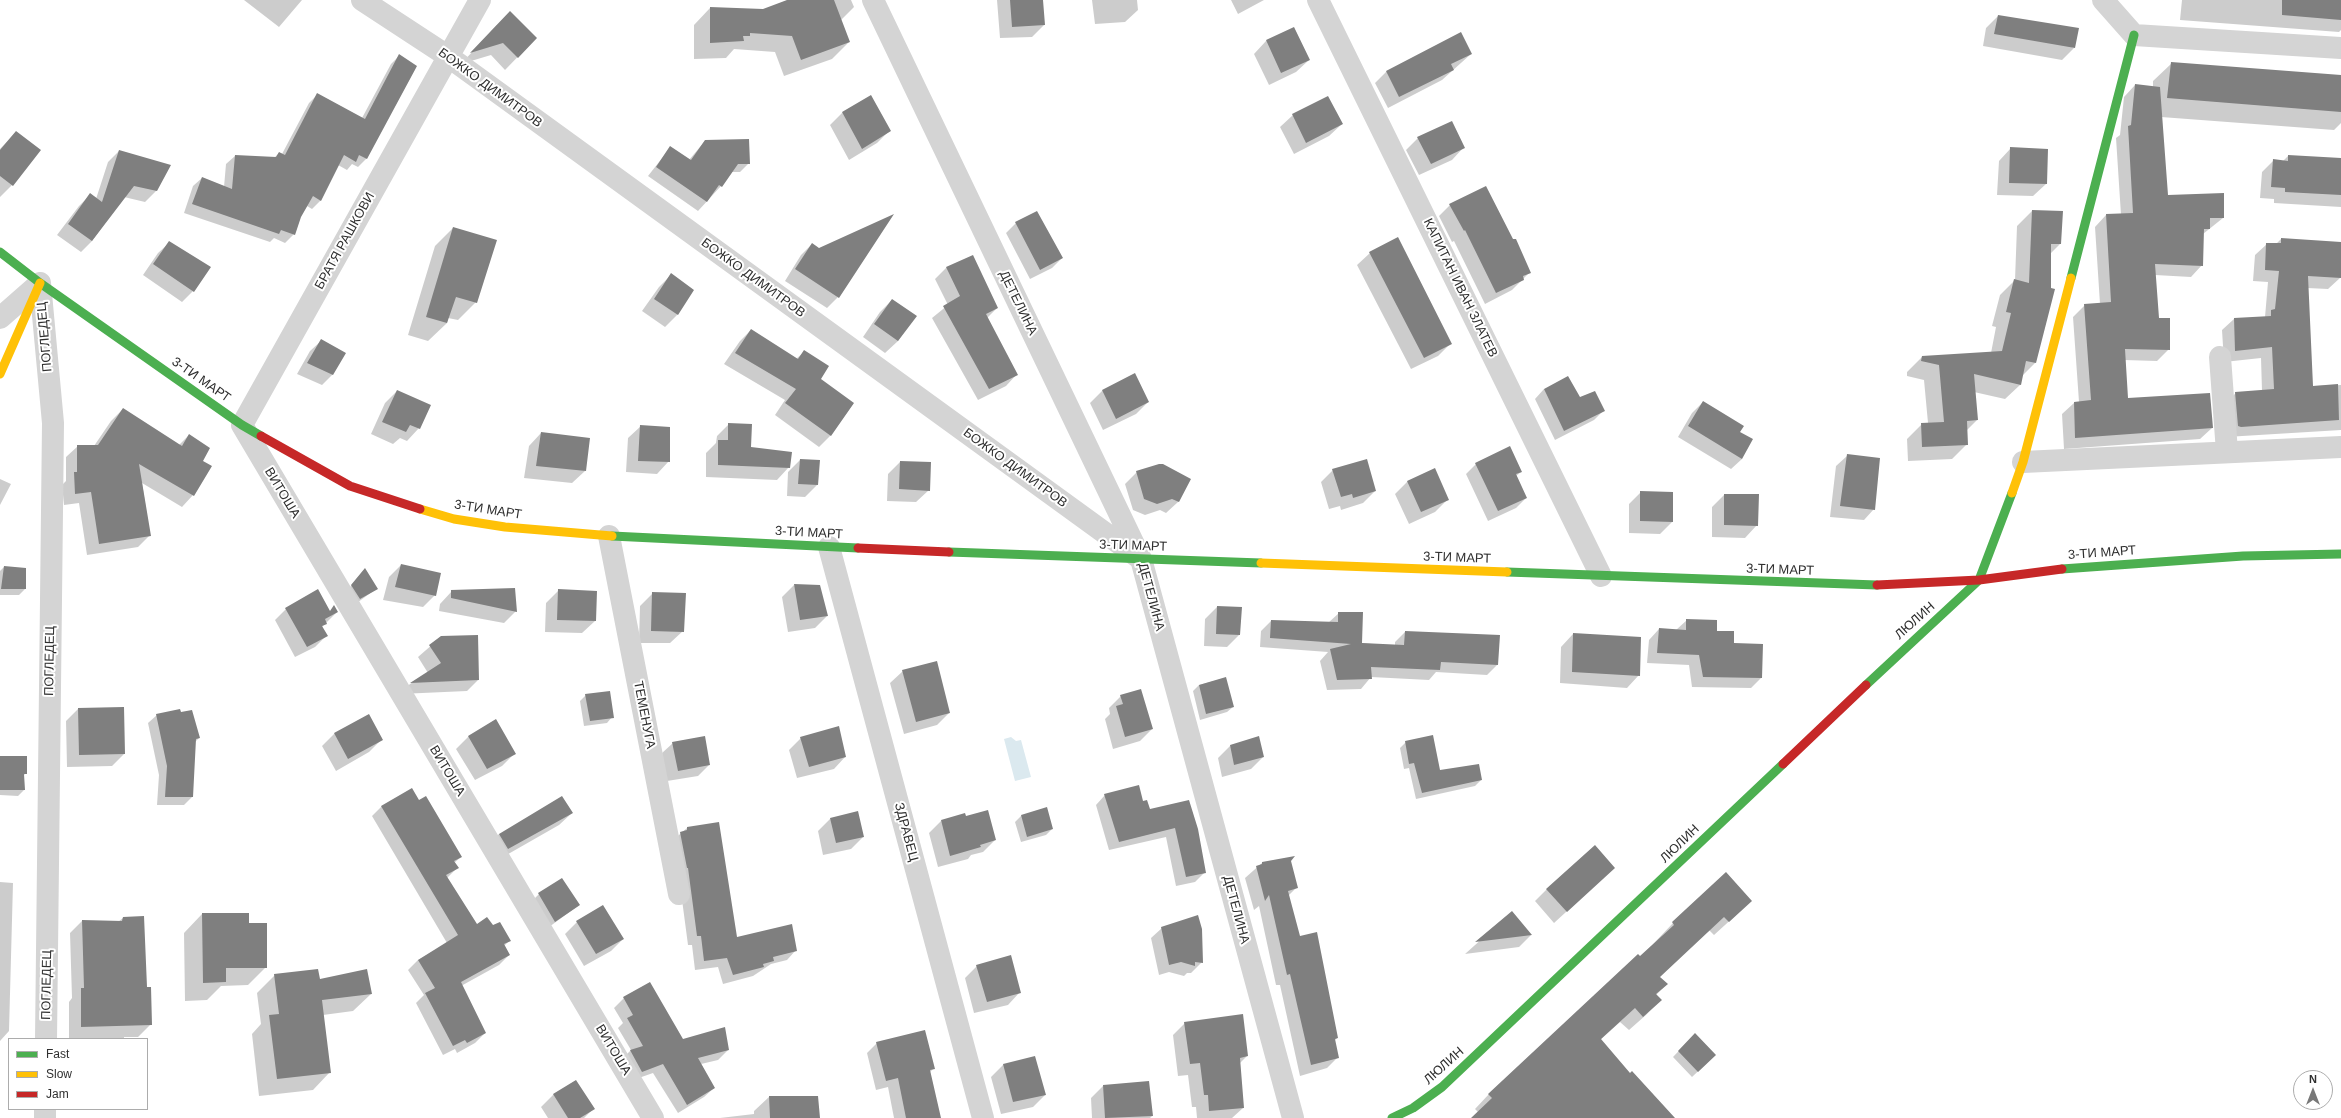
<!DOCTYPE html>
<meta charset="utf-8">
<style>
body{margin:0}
#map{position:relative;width:2341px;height:1118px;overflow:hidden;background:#fff;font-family:Arial,sans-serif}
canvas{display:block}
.legend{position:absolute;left:8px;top:1038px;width:140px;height:72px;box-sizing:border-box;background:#fff;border:1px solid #acacac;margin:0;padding:5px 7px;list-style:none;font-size:12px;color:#2f2f2f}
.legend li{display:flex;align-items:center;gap:8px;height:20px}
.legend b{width:20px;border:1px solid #acacac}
.north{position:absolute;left:2293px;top:1070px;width:40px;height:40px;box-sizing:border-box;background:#fff;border:1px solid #acacac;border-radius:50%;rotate:0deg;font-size:11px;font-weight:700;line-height:16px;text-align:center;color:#2f2f2f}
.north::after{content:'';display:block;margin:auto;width:14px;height:18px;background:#787878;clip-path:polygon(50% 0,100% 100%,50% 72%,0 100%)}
</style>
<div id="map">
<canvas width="2341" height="1118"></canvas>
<ul class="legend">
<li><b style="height:5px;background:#4caf50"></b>Fast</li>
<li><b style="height:5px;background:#ffc107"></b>Slow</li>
<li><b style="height:5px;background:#c62828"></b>Jam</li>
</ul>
<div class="north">N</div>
</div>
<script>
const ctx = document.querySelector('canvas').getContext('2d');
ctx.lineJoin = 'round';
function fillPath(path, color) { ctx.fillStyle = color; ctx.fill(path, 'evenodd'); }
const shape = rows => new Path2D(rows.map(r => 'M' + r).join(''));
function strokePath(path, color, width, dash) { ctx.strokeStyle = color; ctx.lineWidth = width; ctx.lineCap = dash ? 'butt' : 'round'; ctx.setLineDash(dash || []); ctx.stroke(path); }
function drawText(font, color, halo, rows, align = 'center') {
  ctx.font = font + ' Arial,sans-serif'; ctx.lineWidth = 4; ctx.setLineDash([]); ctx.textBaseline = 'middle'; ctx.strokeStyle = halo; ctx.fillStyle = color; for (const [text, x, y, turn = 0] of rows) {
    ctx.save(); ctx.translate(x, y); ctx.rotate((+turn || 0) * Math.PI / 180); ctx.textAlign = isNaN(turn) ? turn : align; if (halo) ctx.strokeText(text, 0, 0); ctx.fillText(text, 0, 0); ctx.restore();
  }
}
const water = shape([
 [1011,737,1016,741,1021,740,1031,777,1015,781,1004,739]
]);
const shadow = shape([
 [244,0,302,0,279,27],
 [788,0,851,0,854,7,841,20,849,42,832,59,784,76,775,52,734,49,726,58,694,59,694,25,710,8,763,10],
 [997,0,1042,0,1044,25,1032,37,1000,38],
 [1092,0,1137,0,1138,10,1125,22,1095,24],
 [1231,0,1264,0,1238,14],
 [2182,0,2341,0,2341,30,2339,32,2180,20],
 [1998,16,2074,48,2062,60,1983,46,1986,28],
 [497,25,536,38,505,70,491,55,461,64],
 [1294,28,1309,60,1296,72,1269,85,1254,54,1266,41],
 [1461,33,1471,54,1442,80,1388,108,1375,83,1386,72],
 [399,56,416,67,366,159,358,167,352,164,347,170,338,165,321,200,312,209,307,206,300,216,294,234,285,243,274,238,270,242,184,213,193,186,202,178,224,187,226,164,235,156,274,158,279,153,282,154,309,103,318,94,362,118,391,64],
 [2172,63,2341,76,2341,123,2334,130,2161,117,2167,196,2223,218,2203,234,2202,265,2191,277,2155,275,2158,319,2169,349,2157,361,2124,360,2127,399,2212,428,2200,439,2064,449,2062,414,2074,403,2079,402,2073,317,2085,305,2100,304,2095,227,2106,215,2121,215,2116,138,2120,135,2124,97,2135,85,2153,87,2153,81],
 [871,96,889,131,877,143,849,160,830,125,842,113],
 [1293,115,1342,124,1329,136,1294,154,1280,127],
 [16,132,12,185,0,197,0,149],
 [1418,138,1464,147,1452,160,1419,175,1406,150],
 [705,141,749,163,740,172,731,172,721,186,698,211,648,176,670,148,689,160],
 [2011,148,2046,184,2033,196,1997,195,1999,161],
 [119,151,169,166,156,191,145,202,124,197,92,241,81,252,57,235,79,206,90,195,96,199,108,162],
 [2288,156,2341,159,2341,207,2274,203,2274,199,2260,198,2262,172,2274,160,2283,161],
 [1450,205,1530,272,1512,290,1485,304,1454,241,1452,242,1439,216],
 [2032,211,2060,244,2050,254,2050,289,2054,290,2035,363,2022,376,2020,385,2005,399,1974,392,1977,420,1966,431,1967,444,1952,459,1908,461,1907,439,1922,424,1928,423,1924,380,1907,376,1907,372,1922,357,1991,353,1996,327,1992,326,2000,295,2015,280,2017,226],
 [1016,223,1062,258,1052,268,1030,279,1006,233],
 [453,228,476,302,458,320,448,318,447,323,428,341,408,335,435,246],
 [2281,239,2341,243,2340,278,2328,289,2307,288,2312,386,2341,385,2341,430,2226,437,2224,404,2236,393,2262,391,2261,358,2224,362,2222,330,2234,319,2265,317,2268,282,2253,281,2255,255,2267,244,2276,244],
 [169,243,193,291,182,302,143,275,158,253],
 [812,244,838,297,827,308,785,281,801,255],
 [1370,253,1450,344,1438,356,1411,369,1357,265],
 [972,256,997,308,987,318,1017,374,1006,386,978,400,932,318,948,305,935,279,946,268],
 [671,275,693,290,677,315,665,327,642,311,659,287],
 [892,300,915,316,898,341,885,353,863,337,880,312],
 [751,330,796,359,804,352,820,380,853,404,830,436,819,447,775,415,785,400,724,364,740,341],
 [321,341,333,374,322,385,297,374,310,351],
 [1134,374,1148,402,1136,414,1103,430,1090,403,1102,391],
 [1544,389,1579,398,1603,411,1594,420,1555,440,1535,399],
 [397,391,419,428,407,441,400,438,393,444,371,434,385,403],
 [1703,402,1742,459,1731,469,1678,437,1692,413],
 [123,409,179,445,189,435,201,461,193,495,182,507,142,483,150,535,138,547,87,555,79,503,64,505,62,485,66,481,66,457,78,446,94,446,111,421],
 [729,424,750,448,789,467,777,480,706,477,706,453,716,443,717,436],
 [641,426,669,461,657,474,626,472,628,438],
 [541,433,585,471,572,483,524,478,529,446],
 [1847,456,1874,509,1864,520,1830,517,1836,466],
 [800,460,817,485,805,497,787,496,788,472],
 [900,462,929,490,916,502,887,501,888,474],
 [1476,464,1521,472,1516,476,1526,498,1516,508,1488,521,1466,474],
 [1333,470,1375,491,1363,503,1341,510,1340,506,1329,509,1321,482],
 [1434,470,1448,499,1435,512,1409,524,1395,494,1407,482],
 [1137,472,1190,480,1178,502,1166,513,1160,510,1145,515,1133,510,1125,484],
 [0,479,11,484,0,505],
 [1641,492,1672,522,1660,534,1629,533,1629,504],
 [1724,495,1757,525,1745,538,1712,537,1712,507],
 [401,565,435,595,423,607,383,600,389,577],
 [4,567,25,589,19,595,0,595,0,571],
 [360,575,376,589,354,605,346,592],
 [794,585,827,616,815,628,788,632,782,597],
 [559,590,595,621,582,633,545,632,546,603],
 [452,591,516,611,504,623,439,611,440,604],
 [653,593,683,631,670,643,639,643,640,606],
 [1217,607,1241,608,1239,635,1227,647,1204,646,1205,619],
 [286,609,329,612,337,612,321,628,326,636,315,647,295,657,275,620],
 [1339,613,1361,643,1395,646,1395,642,1405,632,1499,636,1497,665,1487,675,1436,672,1429,680,1371,677,1361,689,1327,690,1320,661,1328,652,1260,647,1261,631,1271,621,1328,623],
 [1687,620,1716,632,1733,644,1761,678,1751,688,1692,687,1689,665,1647,663,1649,640,1659,629,1676,630],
 [1573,634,1639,675,1627,688,1560,683,1561,647],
 [441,637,478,680,467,691,400,694,410,684,428,673,418,657],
 [903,671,949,713,937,725,904,734,890,683],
 [1225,678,1233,707,1227,712,1200,720,1193,691,1199,685],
 [586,695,612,717,607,723,584,726,580,701],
 [1121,696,1152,729,1140,741,1113,749,1105,719,1110,714,1109,708],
 [78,709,124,754,112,766,67,767,66,721],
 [157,715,199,738,195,742,192,797,184,805,157,805,159,775,148,723],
 [368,715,382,739,369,752,336,771,322,746,334,734],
 [495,720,514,754,502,766,475,780,456,749,468,737],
 [801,738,845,757,834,769,797,778,789,750],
 [1406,742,1439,771,1481,780,1475,786,1416,799,1409,768,1404,769,1400,748],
 [673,743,709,765,698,776,667,781,662,753],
 [1230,746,1263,757,1251,769,1222,777,1218,758],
 [0,757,26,773,23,776,24,790,18,796,0,795],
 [1105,795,1142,802,1149,810,1188,802,1205,872,1195,882,1176,886,1166,837,1109,850,1096,805],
 [418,801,461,857,454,863,457,868,447,878,477,925,492,926,510,940,504,946,509,955,499,965,461,986,485,1033,475,1043,457,1053,455,1049,443,1055,416,1003,424,995,408,970,418,960,447,943,372,816,382,806],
 [1046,809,1052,829,1046,835,1021,842,1015,822,1021,816],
 [572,813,559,825,496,861,487,847,499,834],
 [830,819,863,837,851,849,823,855,818,831],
 [941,821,995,840,983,852,971,855,968,859,938,867,929,833],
 [687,828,737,938,796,950,787,960,771,964,753,976,723,984,718,967,695,970,692,945,688,945,679,877,671,842],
 [1290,861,1297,887,1288,896,1299,937,1316,934,1337,1038,1334,1041,1338,1057,1327,1068,1300,1076,1280,985,1276,985,1259,906,1254,910,1245,878,1262,863],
 [1601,880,1554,923,1535,901,1547,889],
 [0,882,13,883,9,1031,0,1041],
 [539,894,579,905,549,927,533,900],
 [1512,912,1531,935,1519,947,1465,954],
 [202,914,248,924,266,967,248,985,221,986,207,1000,185,1001,184,933],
 [1736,915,1714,935,1709,930,1659,977,1667,984,1656,995,1660,1000,1646,1015,1629,1030,1620,1022,1600,1040,1662,1118,1472,1118,1478,1112,1475,1109,1489,1094,1640,958,1673,923],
 [123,918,146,988,151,1024,138,1037,124,1037,124,1039,69,1039,69,1002,72,998,70,933,82,921,118,922],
 [577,922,623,939,611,951,584,966,565,934],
 [1162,928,1202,962,1191,973,1187,973,1184,976,1169,972,1159,975,1151,938],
 [977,966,1020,992,1008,1005,974,1013,965,978],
 [275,975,319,980,371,994,353,1011,323,1015,330,1072,313,1090,259,1096,252,1034,261,1024,257,993],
 [624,998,682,1040,728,1050,718,1060,701,1064,714,1088,704,1097,678,1113,653,1073,633,1080,621,1060,631,1050,618,1028,623,1023,614,1008],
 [1185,1023,1247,1056,1239,1064,1243,1108,1232,1118,1197,1118,1196,1107,1192,1107,1188,1075,1178,1076,1173,1035],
 [1695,1034,1709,1061,1692,1077,1673,1057],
 [877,1043,933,1069,930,1072,940,1118,894,1118,888,1087,876,1090,867,1053],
 [1035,1058,1045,1095,1033,1107,1001,1114,991,1077,1003,1065],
 [575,1081,593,1109,584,1118,548,1118,541,1107,553,1095],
 [1103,1086,1152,1116,1150,1118,1092,1118,1091,1098],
 [769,1097,817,1097,819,1118,720,1118,754,1114,754,1111]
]);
const building = shape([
 [787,0,834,0,850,42,801,60,792,36,750,33,750,36,743,36,744,41,710,43,710,7,763,9],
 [1010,0,1043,0,1045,25,1012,27],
 [2282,0,2341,0,2341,20,2282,15],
 [510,11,537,38,518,58,503,43,470,53],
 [1998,15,2079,28,2075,48,1994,34],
 [1294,27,1310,60,1281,73,1266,40],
 [1461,32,1472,54,1451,64,1454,70,1399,97,1386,71],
 [399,54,417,66,367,159,359,155,356,162,344,155,321,201,313,196,301,217,295,235,281,230,279,234,192,204,202,177,232,189,235,155,276,157,279,152,285,155,317,93,365,119],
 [2171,62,2341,75,2341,112,2167,98],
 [2135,84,2160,87,2168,195,2224,193,2224,218,2210,218,2210,229,2204,229,2203,266,2155,264,2159,318,2170,318,2170,350,2125,349,2128,398,2210,393,2213,428,2075,438,2074,402,2091,400,2084,304,2111,302,2106,214,2133,213,2128,126,2131,125],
 [871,95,891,131,862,149,842,112],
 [1328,96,1343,124,1306,143,1292,114],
 [1452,121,1465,148,1431,164,1417,137],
 [16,131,41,150,13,186,0,176,0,150],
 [749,139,750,164,738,164,722,187,719,185,707,202,656,167,670,146,691,160,705,140],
 [2010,147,2048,149,2047,184,2009,183],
 [119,150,171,165,157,191,134,186,92,241,68,224,90,193,102,202],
 [2288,155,2341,158,2341,195,2285,192,2285,188,2271,187,2273,159,2288,161],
 [1486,186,1513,239,1516,239,1531,273,1523,276,1524,280,1496,293,1465,230,1464,231,1449,204],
 [2032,210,2063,211,2061,244,2051,244,2051,288,2055,289,2036,363,2026,361,2021,385,1974,374,1978,420,1967,421,1968,445,1922,447,1921,423,1944,422,1939,365,1921,361,1922,356,2002,351,2011,313,2006,312,2014,279,2029,283],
 [1037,211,1063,258,1040,270,1015,222],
 [894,214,839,298,795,269,812,243,819,248],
 [453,227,497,240,477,303,456,297,447,323,426,317],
 [1398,237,1452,344,1424,358,1369,252],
 [2281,238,2341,242,2341,278,2308,276,2313,386,2338,384,2339,420,2241,427,2238,426,2235,392,2274,389,2272,347,2235,351,2234,318,2271,316,2271,310,2275,309,2279,271,2265,270,2266,243,2281,243],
 [169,241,211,267,194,292,153,264],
 [973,255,998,308,986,314,1018,375,989,389,943,306,960,296,946,267],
 [671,273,694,290,678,315,654,299],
 [892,299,917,316,898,341,874,324],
 [751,329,798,359,804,350,829,366,821,379,854,403,831,436,785,403,796,389,735,353],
 [321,339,346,353,333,375,307,363],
 [1135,373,1149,402,1116,419,1102,390],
 [1568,376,1580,397,1595,391,1605,411,1564,431,1544,389],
 [397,390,431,405,420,429,410,425,406,432,382,422],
 [1703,401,1744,426,1740,432,1753,439,1742,459,1688,426],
 [123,408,182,446,189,434,210,448,203,461,212,466,194,496,139,464,151,536,99,544,91,492,75,494,74,472,77,472,77,445,98,445],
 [728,423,752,424,751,447,792,452,790,468,718,465,718,440,728,440],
 [640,425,670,427,670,462,638,461],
 [541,432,590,438,586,471,536,466],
 [1510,446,1522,472,1516,474,1527,498,1498,511,1475,463],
 [1847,454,1880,458,1875,510,1840,506],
 [800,459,820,460,818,485,798,484],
 [1367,459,1376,491,1353,498,1352,494,1341,497,1332,469],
 [900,461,931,462,930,491,899,489],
 [1159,464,1163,464,1191,479,1179,502,1172,499,1157,504,1144,499,1136,471],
 [1435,468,1449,500,1421,512,1407,481],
 [1640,491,1673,492,1673,522,1640,521],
 [1724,494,1759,494,1758,526,1724,525],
 [401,564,441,573,436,596,395,587],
 [4,566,26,568,26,589,1,589],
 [365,568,378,589,360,599,351,585],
 [794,584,820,585,828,616,800,620],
 [515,588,517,612,451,598,451,590],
 [318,589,330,611,334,605,338,612,325,619,327,624,322,626,328,636,307,647,285,608],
 [558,589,597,591,596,621,557,620],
 [652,592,686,593,684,632,651,631],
 [1217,606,1242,607,1240,635,1216,634],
 [1338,612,1363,612,1362,643,1404,645,1405,631,1500,635,1498,665,1441,662,1440,670,1371,667,1372,679,1337,680,1330,649,1351,644,1270,638,1271,620,1338,622],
 [1686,619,1717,620,1717,631,1734,631,1734,643,1763,644,1762,678,1703,677,1699,655,1657,653,1659,628,1686,630],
 [1573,633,1641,637,1640,676,1572,672],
 [478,635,479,680,410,683,441,663,429,645,441,636],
 [937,661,950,713,916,722,902,670],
 [1226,677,1234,707,1206,714,1199,685],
 [1141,689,1153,729,1125,737,1116,706,1123,704,1120,695],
 [610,691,614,718,590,721,585,694],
 [124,707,125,754,79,755,78,708],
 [180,709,181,712,192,710,200,738,196,739,193,797,165,797,167,766,156,714],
 [369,714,383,740,348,759,334,733],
 [496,719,516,754,487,769,468,736],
 [839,726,846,757,809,767,800,737],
 [1433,735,1440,770,1479,764,1482,780,1422,793,1414,763,1409,764,1405,741],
 [705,736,710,765,678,771,672,742],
 [1259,736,1264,757,1234,765,1230,745],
 [0,756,27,756,27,774,24,774,25,790,0,790],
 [1139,785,1143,801,1147,800,1150,809,1189,800,1198,829,1206,873,1186,877,1175,828,1119,842,1104,794],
 [412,788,419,800,426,796,462,857,454,861,459,868,446,875,477,924,487,917,493,925,500,922,511,941,504,944,510,955,461,982,486,1033,467,1043,465,1040,453,1046,425,993,435,988,418,960,458,935,381,806],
 [562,796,573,813,508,849,499,834],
 [1047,807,1053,829,1027,837,1021,815],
 [988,810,996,840,980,845,981,847,950,856,941,820,965,813,966,816],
 [858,811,864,837,836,843,830,818],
 [719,822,737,937,792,924,797,951,773,957,774,961,763,964,764,967,733,975,727,958,704,961,701,936,697,936,688,868,687,868,680,832,687,830,687,827],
 [1595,845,1615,868,1567,912,1546,889],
 [1295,856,1291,861,1298,888,1288,891,1300,936,1317,932,1338,1038,1335,1039,1339,1058,1311,1065,1290,974,1287,975,1269,895,1265,901,1256,866,1262,864,1262,862],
 [1726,872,1752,901,1729,922,1724,917,1660,977,1668,984,1656,994,1662,1000,1643,1017,1635,1008,1601,1039,1630,1073,1632,1071,1675,1118,1471,1118,1492,1098,1488,1094,1638,954,1640,956,1674,925,1672,922],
 [562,878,580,905,555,922,538,893],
 [603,905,624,939,596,954,576,921],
 [1512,911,1532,935,1475,942],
 [202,913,249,913,249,923,267,923,267,968,226,968,226,982,203,983],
 [1198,915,1202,929,1203,963,1195,962,1195,966,1181,962,1169,965,1161,927],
 [144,916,147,987,151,987,152,1025,81,1027,81,988,84,988,82,920,122,921,123,917],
 [1011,955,1021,993,987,1002,976,965],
 [318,969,320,979,367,969,372,994,322,1000,331,1073,277,1079,269,1015,279,1014,274,974],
 [650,982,683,1039,725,1027,729,1050,698,1058,715,1088,687,1105,663,1064,642,1072,630,1050,643,1046,627,1018,633,1015,623,997],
 [1243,1014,1248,1056,1240,1058,1244,1108,1209,1111,1208,1095,1204,1095,1200,1063,1190,1064,1184,1022],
 [925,1030,935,1069,930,1070,941,1118,906,1118,898,1078,886,1081,876,1042],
 [1695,1033,1716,1055,1698,1072,1678,1051],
 [1035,1056,1046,1095,1013,1102,1003,1064],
 [576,1080,595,1109,580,1118,568,1118,553,1094],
 [1149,1081,1153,1116,1105,1118,1103,1085],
 [769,1096,818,1096,820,1118,770,1118]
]);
const street = shape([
 [362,0,449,57,1138,557],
 [480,0,242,425,653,1118],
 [873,0,1141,559,1293,1118],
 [1318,0,1601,576],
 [2103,0,2134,35,2341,48],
 [40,283,53,423,46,1039],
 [0,318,40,283],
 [2220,357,2227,452],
 [2023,462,2341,447],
 [609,536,679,894],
 [829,547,983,1118],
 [45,1118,45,1109]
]);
const fast = shape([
 [0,252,40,283,242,425,261,436],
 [2071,278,2134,35],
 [612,536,858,548],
 [949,552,1261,563],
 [2062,569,2243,556,2341,554],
 [1507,572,1877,585],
 [1866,685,1979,580,2012,493],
 [1392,1118,1413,1108,1442,1087,1783,764]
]);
const slow = shape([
 [0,374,40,283],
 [2012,493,2023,462,2071,278],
 [420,509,454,519,505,527,612,536],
 [1261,563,1507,572]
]);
const jam = shape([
 [261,436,350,486,420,509],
 [858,548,949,552],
 [1877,585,1979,580,2062,569],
 [1783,764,1866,685]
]);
const streetNames = [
 ["БОЖКО ДИМИТРОВ",490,88,36],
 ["БРАТЯ РАШКОВИ",345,241,-61],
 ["БОЖКО ДИМИТРОВ",753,278,36],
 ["КАПИТАН ИВАН ЗЛАТЕВ",1460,288,64],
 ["ДЕТЕЛИНА",1018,303,64],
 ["ПОГЛЕДЕЦ",45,337,-95],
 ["3-ТИ МАРТ",201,380,35],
 ["БОЖКО ДИМИТРОВ",1015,468,36],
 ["ВИТОША",282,493,59],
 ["3-ТИ МАРТ",488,510,9],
 ["3-ТИ МАРТ",809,533,3],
 ["3-ТИ МАРТ",1133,546,2],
 ["3-ТИ МАРТ",2102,553,-4],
 ["3-ТИ МАРТ",1457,558,2],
 ["3-ТИ МАРТ",1780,570,2],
 ["ДЕТЕЛИНА",1151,597,75],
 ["ЛЮЛИН",1915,621,-42],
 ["ПОГЛЕДЕЦ",50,661,-89],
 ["ТЕМЕНУГА",644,715,79],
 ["ВИТОША",447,771,59],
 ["ЗДРАВЕЦ",906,832,75],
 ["ЛЮЛИН",1680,844,-44],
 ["ДЕТЕЛИНА",1236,910,75],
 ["ПОГЛЕДЕЦ",47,985,-89],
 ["ВИТОША",613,1050,59],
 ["ЛЮЛИН",1444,1066,-42]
];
fillPath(water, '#dbe9ef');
fillPath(shadow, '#0003');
fillPath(building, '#7f7f7f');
strokePath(street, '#d4d4d4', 22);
strokePath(fast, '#4caf50', 9);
strokePath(slow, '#ffc107', 9);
strokePath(jam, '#c62828', 9);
drawText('13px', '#2f2f2f', '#fff', streetNames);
</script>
